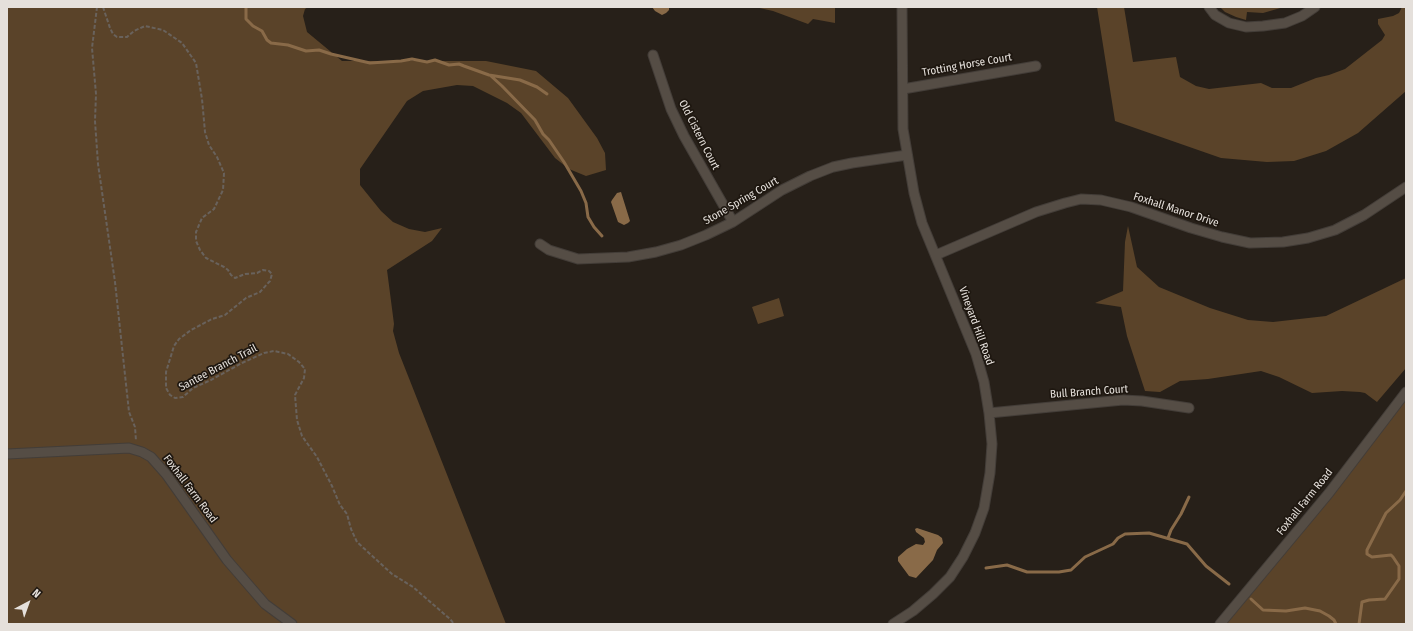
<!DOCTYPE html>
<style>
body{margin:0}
#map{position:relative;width:1413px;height:631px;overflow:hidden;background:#272019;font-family:"Fira Sans Condensed",sans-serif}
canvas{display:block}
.frame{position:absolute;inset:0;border:8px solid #e5e0db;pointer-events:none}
.north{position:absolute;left:8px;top:583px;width:40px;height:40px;-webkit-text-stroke:3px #1e1710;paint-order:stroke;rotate:41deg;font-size:11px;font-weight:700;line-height:16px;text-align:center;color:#e5e0db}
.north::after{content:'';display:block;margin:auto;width:14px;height:18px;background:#e5e0db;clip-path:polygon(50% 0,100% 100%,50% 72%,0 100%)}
</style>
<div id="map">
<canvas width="1413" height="631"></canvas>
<div class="frame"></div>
<div class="north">N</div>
</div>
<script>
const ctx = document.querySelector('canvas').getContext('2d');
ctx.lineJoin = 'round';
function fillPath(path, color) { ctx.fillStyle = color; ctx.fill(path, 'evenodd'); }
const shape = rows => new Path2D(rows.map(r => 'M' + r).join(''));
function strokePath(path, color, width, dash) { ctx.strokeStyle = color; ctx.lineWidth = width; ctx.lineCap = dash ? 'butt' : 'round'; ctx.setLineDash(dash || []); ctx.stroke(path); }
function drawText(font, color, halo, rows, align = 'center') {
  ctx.font = font + ' "Fira Sans Condensed",sans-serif'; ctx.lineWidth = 3.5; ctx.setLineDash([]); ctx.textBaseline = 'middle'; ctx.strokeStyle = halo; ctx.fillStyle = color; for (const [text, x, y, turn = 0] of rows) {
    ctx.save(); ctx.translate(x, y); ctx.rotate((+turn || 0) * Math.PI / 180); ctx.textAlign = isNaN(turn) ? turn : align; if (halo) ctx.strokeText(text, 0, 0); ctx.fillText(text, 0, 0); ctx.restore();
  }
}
const green = shape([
 [7,7,308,7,305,9,303,16,307,32,342,61,486,61,536,71,568,98,597,138,605,153,606,170,586,176,569,169,555,158,521,113,507,103,473,86,457,85,423,91,407,101,360,169,360,185,381,211,393,222,409,229,425,232,442,228,432,241,387,270,394,324,393,331,399,353,506,624,7,624],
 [755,7,835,7,835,23,813,19,808,24,773,11],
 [1097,7,1124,7,1133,62,1176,57,1180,77,1196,86,1209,89,1261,83,1272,88,1291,88,1316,78,1329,75,1345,69,1382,40,1385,35,1378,24,1378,19,1393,16,1399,13,1402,7,1406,7,1406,91,1358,133,1326,151,1294,161,1267,162,1221,158,1115,121],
 [1220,7,1284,7,1263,13,1247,12,1246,20,1236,17,1225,12],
 [1128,226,1137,267,1159,287,1210,308,1248,320,1273,322,1326,316,1406,278,1406,368,1377,402,1365,393,1360,392,1342,391,1312,393,1279,377,1261,371,1208,379,1180,381,1160,392,1145,391,1127,336,1121,307,1095,303,1123,291,1125,242],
 [779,298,784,316,758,324,752,307],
 [1406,399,1406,624,1224,624]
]);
const water = shape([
 [652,7,669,7,669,10,666,13,662,15,655,11],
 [621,192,630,221,628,223,624,225,618,222,611,202,612,200,617,193],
 [917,528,938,535,942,538,943,543,937,550,933,560,916,578,909,576,898,561,898,557,907,549,916,544,923,545,925,542,924,538,916,532,915,529]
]);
const stream = shape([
 [246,7,246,19,253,26,262,31,267,40,271,43,288,45,306,51,319,50,331,54,370,63,401,61,412,59,427,62,435,60,449,65,459,64,464,66,489,75,520,80,537,87,547,94],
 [491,76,502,86,535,120,543,134,549,140,564,162,581,191,586,203,588,217,594,227,602,236],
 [1168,538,1171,530,1181,514,1189,497],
 [986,568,1007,565,1027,572,1059,572,1071,570,1085,557,1113,544,1118,538,1125,534,1149,533,1187,544,1206,566,1229,584],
 [1251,599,1263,610,1286,611,1305,608,1320,611,1329,616,1334,620,1336,624],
 [1359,624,1362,602,1369,600,1385,599,1399,579,1399,566,1393,557,1391,555,1372,557,1367,554,1367,550,1386,513,1400,500,1406,491]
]);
const path = shape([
 [97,7,92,48,96,94,95,121,98,164,115,282,129,412,135,427,136,441],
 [103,7,110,28,113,34,117,37,127,37,134,31,145,26,163,30,182,43,196,63,202,99,205,132,209,145,217,157,224,173,223,190,214,209,202,218,196,232,196,241,200,250,206,258,224,267,228,270,231,275,235,278,245,274,257,273,263,270,269,271,272,274,270,281,260,292,246,298,225,315,212,319,191,330,179,339,174,346,166,372,166,388,170,395,175,398,183,397,193,388,209,381,242,363,264,353,274,351,288,354,299,362,305,369,304,378,295,395,297,420,302,436,317,457,332,486,340,505,347,514,351,529,357,542,392,574,413,587,450,619,454,624]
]);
const street = shape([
 [1209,7,1215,15,1229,23,1246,27,1263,26,1285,23,1302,16,1315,7],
 [653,55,671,109,684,136,733,222],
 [903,89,1036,66],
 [540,244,549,250,578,259,628,257,656,252,681,245,706,235,733,222,782,190,810,176,833,167,852,163,907,155],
 [936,255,1036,212,1065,203,1081,199,1101,200,1131,207,1191,228,1222,237,1250,243,1283,242,1308,238,1335,230,1364,215,1406,187],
 [989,413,1123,400,1142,401,1189,408],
 [7,454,129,448,142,452,151,457,166,474,227,560,265,604,292,624],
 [893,624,913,611,933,594,950,577,963,557,975,533,984,508,990,473,992,444,989,413,984,382,976,354,922,223,914,193,903,129,902,7],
 [1220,624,1329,493,1406,392]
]);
const streetNames = [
 ["Trotting Horse Court",967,65,-10],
 ["Old Cistern Court",699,135,63],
 ["Stone Spring Court",741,201,-30],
 ["Foxhall Manor Drive",1176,210,18],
 ["Vineyard Hill Road",976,326,70],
 ["Santee Branch Trail",218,368,-28],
 ["Bull Branch Court",1089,392,-4],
 ["Foxhall Farm Road",190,489,53],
 ["Foxhall Farm Road",1305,502,-51]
];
fillPath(green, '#5a4329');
fillPath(water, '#896a48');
strokePath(stream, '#896a48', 3);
strokePath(street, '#433d38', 11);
strokePath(path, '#69625c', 2, [4, 2]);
strokePath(street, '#554d45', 9);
drawText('11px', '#e5e0db', '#1e1710', streetNames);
</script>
